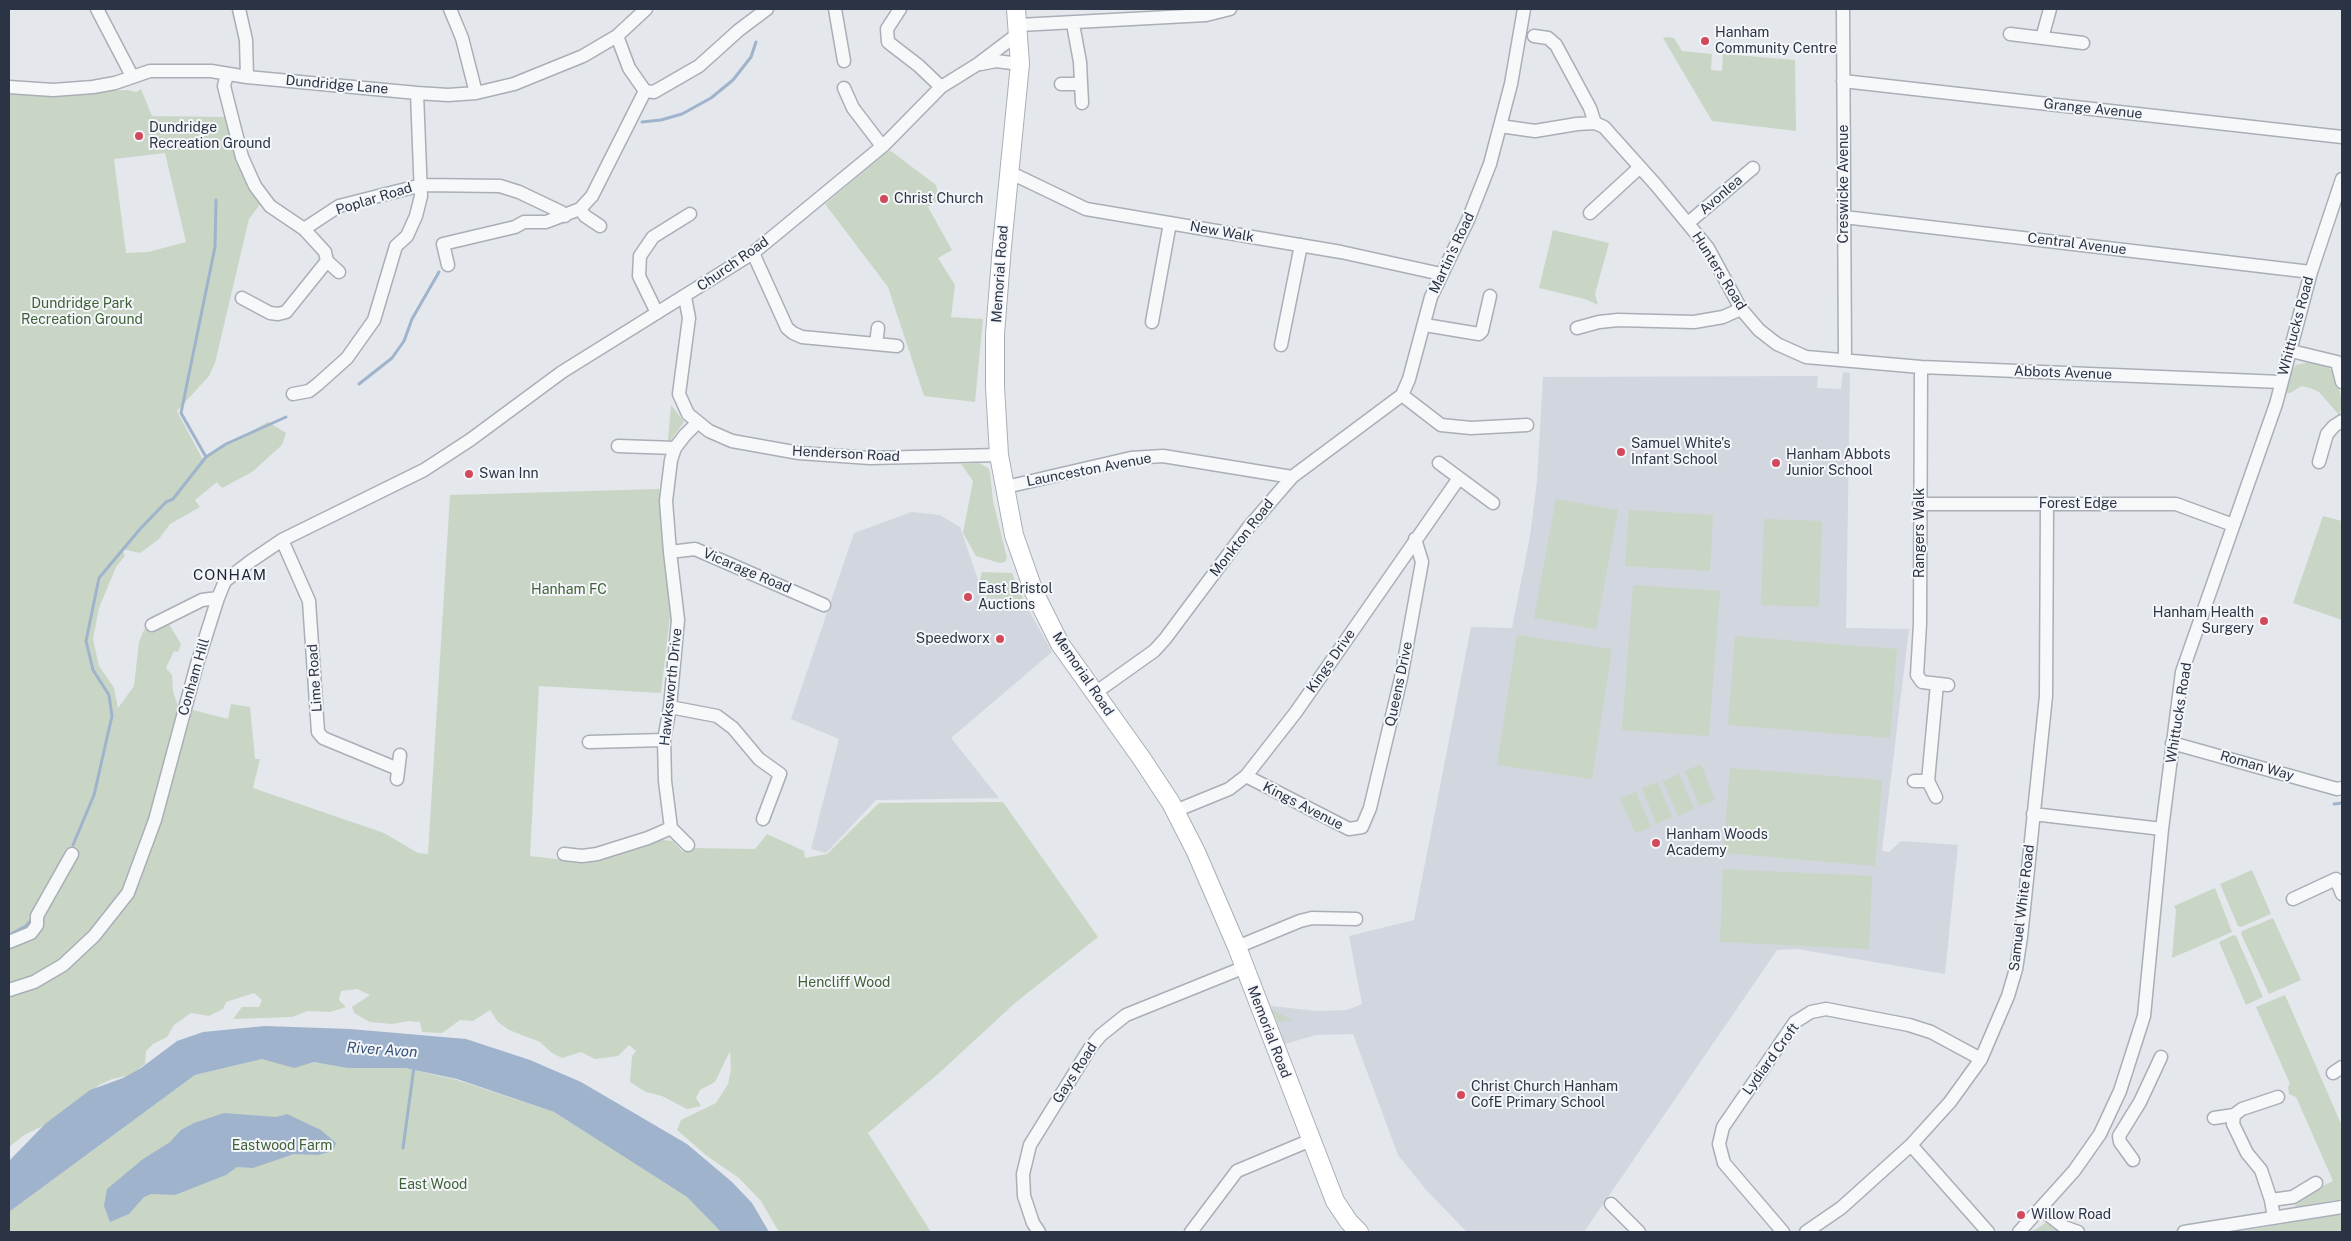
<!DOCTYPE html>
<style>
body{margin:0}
#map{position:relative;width:2351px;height:1241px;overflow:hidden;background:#e4e7ec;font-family:"Public Sans",sans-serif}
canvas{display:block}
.frame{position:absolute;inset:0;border:10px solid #2b3445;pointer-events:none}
</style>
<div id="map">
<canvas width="2351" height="1241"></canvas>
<div class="frame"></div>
</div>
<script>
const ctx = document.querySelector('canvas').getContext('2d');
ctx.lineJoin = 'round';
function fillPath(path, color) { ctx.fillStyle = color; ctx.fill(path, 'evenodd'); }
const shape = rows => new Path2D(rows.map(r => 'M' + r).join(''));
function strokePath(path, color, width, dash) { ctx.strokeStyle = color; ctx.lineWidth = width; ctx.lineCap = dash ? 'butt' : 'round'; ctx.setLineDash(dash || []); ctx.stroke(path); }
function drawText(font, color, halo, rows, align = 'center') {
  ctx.font = font + ' "Public Sans",sans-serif'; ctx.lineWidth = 4; ctx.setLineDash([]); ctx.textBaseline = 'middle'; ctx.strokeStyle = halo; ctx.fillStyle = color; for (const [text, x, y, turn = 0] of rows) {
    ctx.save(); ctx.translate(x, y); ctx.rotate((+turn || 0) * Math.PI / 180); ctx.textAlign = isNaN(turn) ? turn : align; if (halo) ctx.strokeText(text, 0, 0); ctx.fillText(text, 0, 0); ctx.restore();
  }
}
const built = shape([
 [1843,372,1850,373,1846,628,1909,629,1882,851,1889,852,1901,841,1958,845,1945,974,1797,949,1777,950,1584,1232,1467,1232,1427,1191,1398,1155,1353,1034,1316,1035,1285,1044,1271,1006,1317,1011,1347,1010,1362,1004,1349,936,1414,920,1471,627,1512,628,1530,536,1537,481,1543,377,1818,376,1817,388,1841,389],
 [912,512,940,515,960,527,979,583,986,597,1024,601,1052,652,951,738,999,798,876,800,826,853,811,849,839,739,791,719,854,533]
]);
const green = shape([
 [1668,37,1674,38,1682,51,1712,54,1711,70,1722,71,1723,54,1795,60,1796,131,1712,121,1663,38],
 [141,89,152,116,228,117,261,203,249,219,215,363,209,376,177,411,202,458,268,422,286,433,282,445,252,472,222,488,217,482,195,500,200,507,170,524,159,539,140,553,122,549,125,556,116,567,99,608,93,639,99,666,114,688,118,708,134,686,139,642,143,632,149,622,178,613,169,624,181,644,178,652,174,651,166,668,172,675,173,691,179,710,189,709,228,719,231,704,250,707,255,759,260,759,253,788,384,833,418,853,428,854,450,495,659,489,670,616,661,693,539,686,530,856,573,861,596,860,662,840,673,841,683,852,691,848,755,849,767,834,804,851,805,858,827,854,879,803,1003,802,1098,937,1015,1003,938,1074,868,1133,931,1232,779,1232,761,1201,739,1178,707,1156,677,1130,681,1120,716,1103,728,1084,731,1069,730,1051,715,1082,700,1090,696,1098,701,1106,687,1109,662,1096,646,1092,630,1082,632,1056,636,1051,629,1045,618,1056,595,1059,581,1052,562,1058,552,1053,540,1042,509,1030,498,1022,490,1010,473,1021,460,1020,442,1033,422,1032,420,1022,409,1021,392,1024,370,1022,354,1013,352,1007,370,995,357,989,341,991,339,1000,346,1007,330,1012,307,1011,292,1017,233,1019,242,1007,259,1007,262,1000,254,993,226,1002,223,1009,209,1016,191,1013,174,1025,167,1037,153,1044,146,1051,145,1064,131,1075,112,1079,99,1085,49,1123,24,1135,9,1147,9,92,61,93,128,90,136,92],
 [165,153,186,242,148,252,126,253,114,159],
 [891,151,936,185,939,200,928,207,952,250,938,258,955,285,951,317,983,319,975,402,924,396,888,287,825,204,887,152],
 [1553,230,1609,243,1595,294,1598,305,1585,299,1539,288],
 [2309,362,2327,367,2335,372,2341,397,2342,407,2339,415,2319,392,2310,388,2302,386,2290,393,2286,393,2292,370,2296,365],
 [671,405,684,422,671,440,668,440],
 [979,463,988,468,990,472,993,501,1007,558,1005,562,1000,563,976,556,963,533,973,481,961,464],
 [1556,499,1618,510,1596,629,1534,618],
 [1629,510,1713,515,1710,571,1625,566],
 [2323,516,2342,521,2342,620,2293,603],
 [1764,519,1822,521,1819,607,1761,605],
 [982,572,1012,573,1024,601,987,597,979,583],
 [1633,585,1720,591,1709,736,1622,730],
 [1517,635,1612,649,1592,779,1497,765],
 [1735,636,1897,649,1890,738,1728,725],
 [1701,764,1715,800,1699,806,1685,771],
 [1730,768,1882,780,1875,866,1723,853],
 [1679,774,1694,809,1678,816,1663,781],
 [1658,782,1672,817,1656,824,1642,788],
 [1636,792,1651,827,1635,833,1620,798],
 [1723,869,1872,876,1869,949,1720,942],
 [2252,870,2271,914,2241,927,2238,926,2220,884],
 [2215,888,2232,932,2172,958,2176,910,2174,906],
 [2273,918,2301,980,2269,994,2241,934,2242,931],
 [2234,935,2236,936,2263,997,2246,1005,2219,942],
 [2285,995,2342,1126,2342,1199,2294,1207,2307,1194,2333,1181,2296,1097,2289,1094,2288,1087,2290,1084,2256,1007],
 [1271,1009,1292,1020,1278,1022],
 [262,1059,405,1068,457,1080,554,1112,687,1197,721,1232,9,1232,9,1212,195,1075],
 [2342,1214,2342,1232,2237,1232],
 [2045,1223,2051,1226,2059,1232,2032,1232]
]);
const water = shape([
 [265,1026,350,1029,466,1039,530,1060,581,1082,687,1144,732,1182,752,1203,769,1232,721,1232,687,1197,554,1112,457,1079,405,1068,348,1068,314,1062,294,1068,262,1059,195,1075,9,1212,9,1161,45,1124,90,1090,123,1078,141,1068,177,1041,203,1032],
 [224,1113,276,1117,287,1114,321,1130,336,1143,333,1151,318,1155,294,1154,253,1168,237,1167,226,1175,175,1195,151,1194,144,1197,129,1214,110,1222,104,1206,107,1189,143,1159,170,1142,181,1130,194,1123]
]);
const stream = shape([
 [642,122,661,120,682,114,711,98,733,80,751,57,756,42],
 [359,384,392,358,404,341,412,319,439,272],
 [206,457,181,413,215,247,216,200],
 [2334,804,2342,803],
 [73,845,94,795,112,716,109,695,93,670,86,641,99,578,140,529,166,502,173,499,206,457,226,444,286,417],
 [9,935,26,926,33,918],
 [403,1148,414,1067]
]);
const street = shape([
 [97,9,132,76],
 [239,9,246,40,247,77],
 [450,9,462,38,476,93],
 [835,9,844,61],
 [900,9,887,29,888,42,919,66,941,87],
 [1843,9,1845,360],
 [1073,24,1080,62,1082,103],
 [1019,25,1206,15,1230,9],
 [2010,34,2083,43],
 [617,36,629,68,645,91],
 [1534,36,1548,38,1556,45,1590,108,1595,123],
 [2042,38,2050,9],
 [981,64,996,61,1020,64],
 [227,74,224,86,242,157,255,186,270,206,304,229,325,252,327,261,286,312,278,314,270,313,242,298],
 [1843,81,2342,137],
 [1061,84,1081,84],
 [9,87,53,90,93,87,115,83,150,71,211,71,247,77,417,93,448,95,476,93,514,84,583,56,617,36,646,9],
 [844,88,853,108,882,146],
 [645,91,654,92,699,66,739,30,767,9],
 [1500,126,1535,131,1577,124,1595,123,1604,127,1656,185,1708,248,1741,309,1759,330,1777,344,1806,357,1921,367,2281,382],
 [1009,172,1086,209,1341,252,1441,274],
 [580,209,585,216,600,226],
 [1590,213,1640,167],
 [1844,217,2311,272],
 [1688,223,1753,168],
 [304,229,339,206,422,185,500,186,519,192,561,212,565,216],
 [753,253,787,328,793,333,802,337,897,346],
 [327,261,339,272],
 [448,265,443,244,515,227,524,222,546,222,580,209,592,196,645,91],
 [685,297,689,318,679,394,688,414,709,431,732,441,799,453,870,458,999,455],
 [657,313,639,276,640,256,653,237,690,214],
 [1152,322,1170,223],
 [1425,325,1479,334,1482,331,1490,296],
 [1577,328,1599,322,1618,320,1694,322,1723,317,1741,309],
 [876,344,878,328],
 [1281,345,1301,245],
 [2291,351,2337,362,2342,382],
 [1921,367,1920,624,1917,675,1922,682,1948,685],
 [293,394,309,391,318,384,347,358,374,320,396,246,407,236,416,216,421,196,417,93],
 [1402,395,1441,425,1471,428,1527,425],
 [618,446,675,448],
 [2319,462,2327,434,2334,426,2342,421],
 [1439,463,1493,503],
 [1006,487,1131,458,1163,456,1292,477],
 [1919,504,2176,504,2233,525],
 [282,540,309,601,318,732,323,738,398,769],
 [670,552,695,549,824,605],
 [152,625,202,600,218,598],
 [1095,693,1154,651,1165,639,1248,528,1292,477,1402,395,1409,379,1431,297,1468,220,1490,164,1511,84,1524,9],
 [670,707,717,716,733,728,759,759,780,774,763,819],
 [589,742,664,740],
 [2172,743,2337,789,2342,788],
 [1246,776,1349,829,1362,827,1370,808,1401,678,1422,562,1415,539],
 [397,779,400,755],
 [1914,781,1928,781],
 [1936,797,1928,781,1937,684],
 [1175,811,1229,789,1246,776,1296,712,1459,478],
 [2033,814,2162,829],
 [688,845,671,828,665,781,664,740,670,707,678,620,670,552,666,501,671,460,675,448,685,435,697,423],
 [564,854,582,856,597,854,648,838,671,828],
 [2293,899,2336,879,2342,894],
 [9,942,31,933,37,925,37,916,72,854],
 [1237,947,1300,921,1312,918,1356,919],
 [9,990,34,982,63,965,94,936,128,893,155,820,197,664,218,598,225,581,251,561,282,540,424,470,470,440,562,372,753,253,884,145,941,87,978,64,1019,33],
 [2333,1073,2342,1067],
 [2214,1118,2234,1115],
 [1911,1145,1988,1232],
 [2133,1160,2120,1142,2119,1136,2140,1102,2161,1057],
 [2271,1200,2293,1197,2316,1183],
 [1611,1204,1639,1232],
 [2041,1209,2064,1227,2078,1232],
 [2274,1218,2271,1200,2261,1170,2247,1153,2233,1124,2234,1115,2242,1109,2278,1097],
 [1039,1232,1033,1223,1024,1196,1023,1174,1030,1145,1090,1048,1101,1035,1126,1015,1245,967],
 [1191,1232,1237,1171,1311,1140],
 [1783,1232,1724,1163,1719,1144,1723,1127,1795,1022,1811,1012,1826,1009,1909,1025,1931,1032,1981,1059],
 [1806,1232,1841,1208,1911,1145,1950,1102,1981,1059,2008,996,2016,969,2021,937,2046,696,2047,503],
 [2019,1232,2074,1171,2100,1134,2120,1091,2144,1016,2162,829,2182,672,2276,404,2311,272,2342,179],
 [2184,1232,2342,1207]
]);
const secondary = shape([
 [1016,9,1020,64,1002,246,995,334,995,387,999,455,1014,535,1034,592,1060,644,1142,759,1171,803,1196,852,1237,947,1335,1201,1349,1222,1359,1232]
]);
const markers = [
 [1705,41,5,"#d1495b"],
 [139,136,5,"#d1495b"],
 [884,199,5,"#d1495b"],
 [1621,452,5,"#d1495b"],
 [1776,463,5,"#d1495b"],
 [469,474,5,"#d1495b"],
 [968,597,5,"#d1495b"],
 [2264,621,5,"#d1495b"],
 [1000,639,5,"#d1495b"],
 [1656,843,5,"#d1495b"],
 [1461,1095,5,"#d1495b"],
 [2021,1215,5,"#d1495b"]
];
const poiNames = [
 ["Hanham",1715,33],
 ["Community Centre",1715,49],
 ["Dundridge",149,128],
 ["Recreation Ground",149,144],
 ["Christ Church",894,199],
 ["Samuel White's",1631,444],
 ["Infant School",1631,460],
 ["Hanham Abbots",1786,455],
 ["Junior School",1786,471],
 ["Swan Inn",479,474],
 ["East Bristol",978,589],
 ["Auctions",978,605],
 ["Hanham Health",2254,613,"right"],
 ["Surgery",2254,629,"right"],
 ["Speedworx",990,639,"right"],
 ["Hanham Woods",1666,835],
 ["Academy",1666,851],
 ["Christ Church Hanham",1471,1087],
 ["CofE Primary School",1471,1103],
 ["Willow Road",2031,1215]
];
const streetNames = [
 ["Dundridge Lane",337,85,5],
 ["Grange Avenue",2093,109,6],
 ["Creswicke Avenue",1844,184,-90],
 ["Avonlea",1721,195,-41],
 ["Poplar Road",374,199,-17],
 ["New Walk",1222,232,10],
 ["Central Avenue",2077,244,7],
 ["Martin's Road",1452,253,-65],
 ["Church Road",733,264,-35],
 ["Hunters Road",1719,271,58],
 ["Memorial Road",1000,274,-86],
 ["Whittucks Road",2296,326,-75],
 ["Abbots Avenue",2063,373,2],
 ["Henderson Road",846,454,3],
 ["Launceston Avenue",1089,470,-11],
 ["Forest Edge",2078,504],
 ["Rangers Walk",1920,533,-90],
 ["Monkton Road",1242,538,-52],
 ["Vicarage Road",747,571,23],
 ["Kings Drive",1331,661,-55],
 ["Memorial Road",1083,674,56],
 ["Conham Hill",194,677,-74],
 ["Lime Road",315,678,-94],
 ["Queens Drive",1399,684,-78],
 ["Hawksworth Drive",671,687,-84],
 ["Whittucks Road",2179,713,-81],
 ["Roman Way",2257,766,16],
 ["Kings Avenue",1303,806,27],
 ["Samuel White Road",2022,908,-83],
 ["Memorial Road",1269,1032,69],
 ["Lydiard Croft",1771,1059,-54],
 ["Gays Road",1075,1073,-57]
];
const parkNames = [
 ["Dundridge Park",82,304],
 ["Recreation Ground",82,320],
 ["Hanham FC",569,590],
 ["Hencliff Wood",844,983],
 ["Eastwood Farm",282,1146],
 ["East Wood",433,1185]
];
const neighbourhoodNames = [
 ["CONHAM",230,575]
];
const waterNames = [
 ["River Avon",382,1050,4]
];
fillPath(built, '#d2d6de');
fillPath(green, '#c9d6c5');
fillPath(water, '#9fb4cc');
strokePath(stream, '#9fb4cc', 3);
strokePath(street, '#a9aeb7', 15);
strokePath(secondary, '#a9aeb7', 20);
strokePath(street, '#f7f8fa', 12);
strokePath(secondary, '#fff', 18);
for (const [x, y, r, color] of markers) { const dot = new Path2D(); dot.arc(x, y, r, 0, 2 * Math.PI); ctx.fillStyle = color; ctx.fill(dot); strokePath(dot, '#f4f6f9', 2); }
drawText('14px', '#2b3445', '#f4f6f9', poiNames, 'left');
drawText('14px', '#2b3445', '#f4f6f9', streetNames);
drawText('14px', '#3f6138', '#f4f6f9', parkNames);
ctx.letterSpacing = '1px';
drawText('15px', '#1d2536', '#f4f6f9', neighbourhoodNames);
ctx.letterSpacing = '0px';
drawText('italic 15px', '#34527a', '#f4f6f9', waterNames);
</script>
